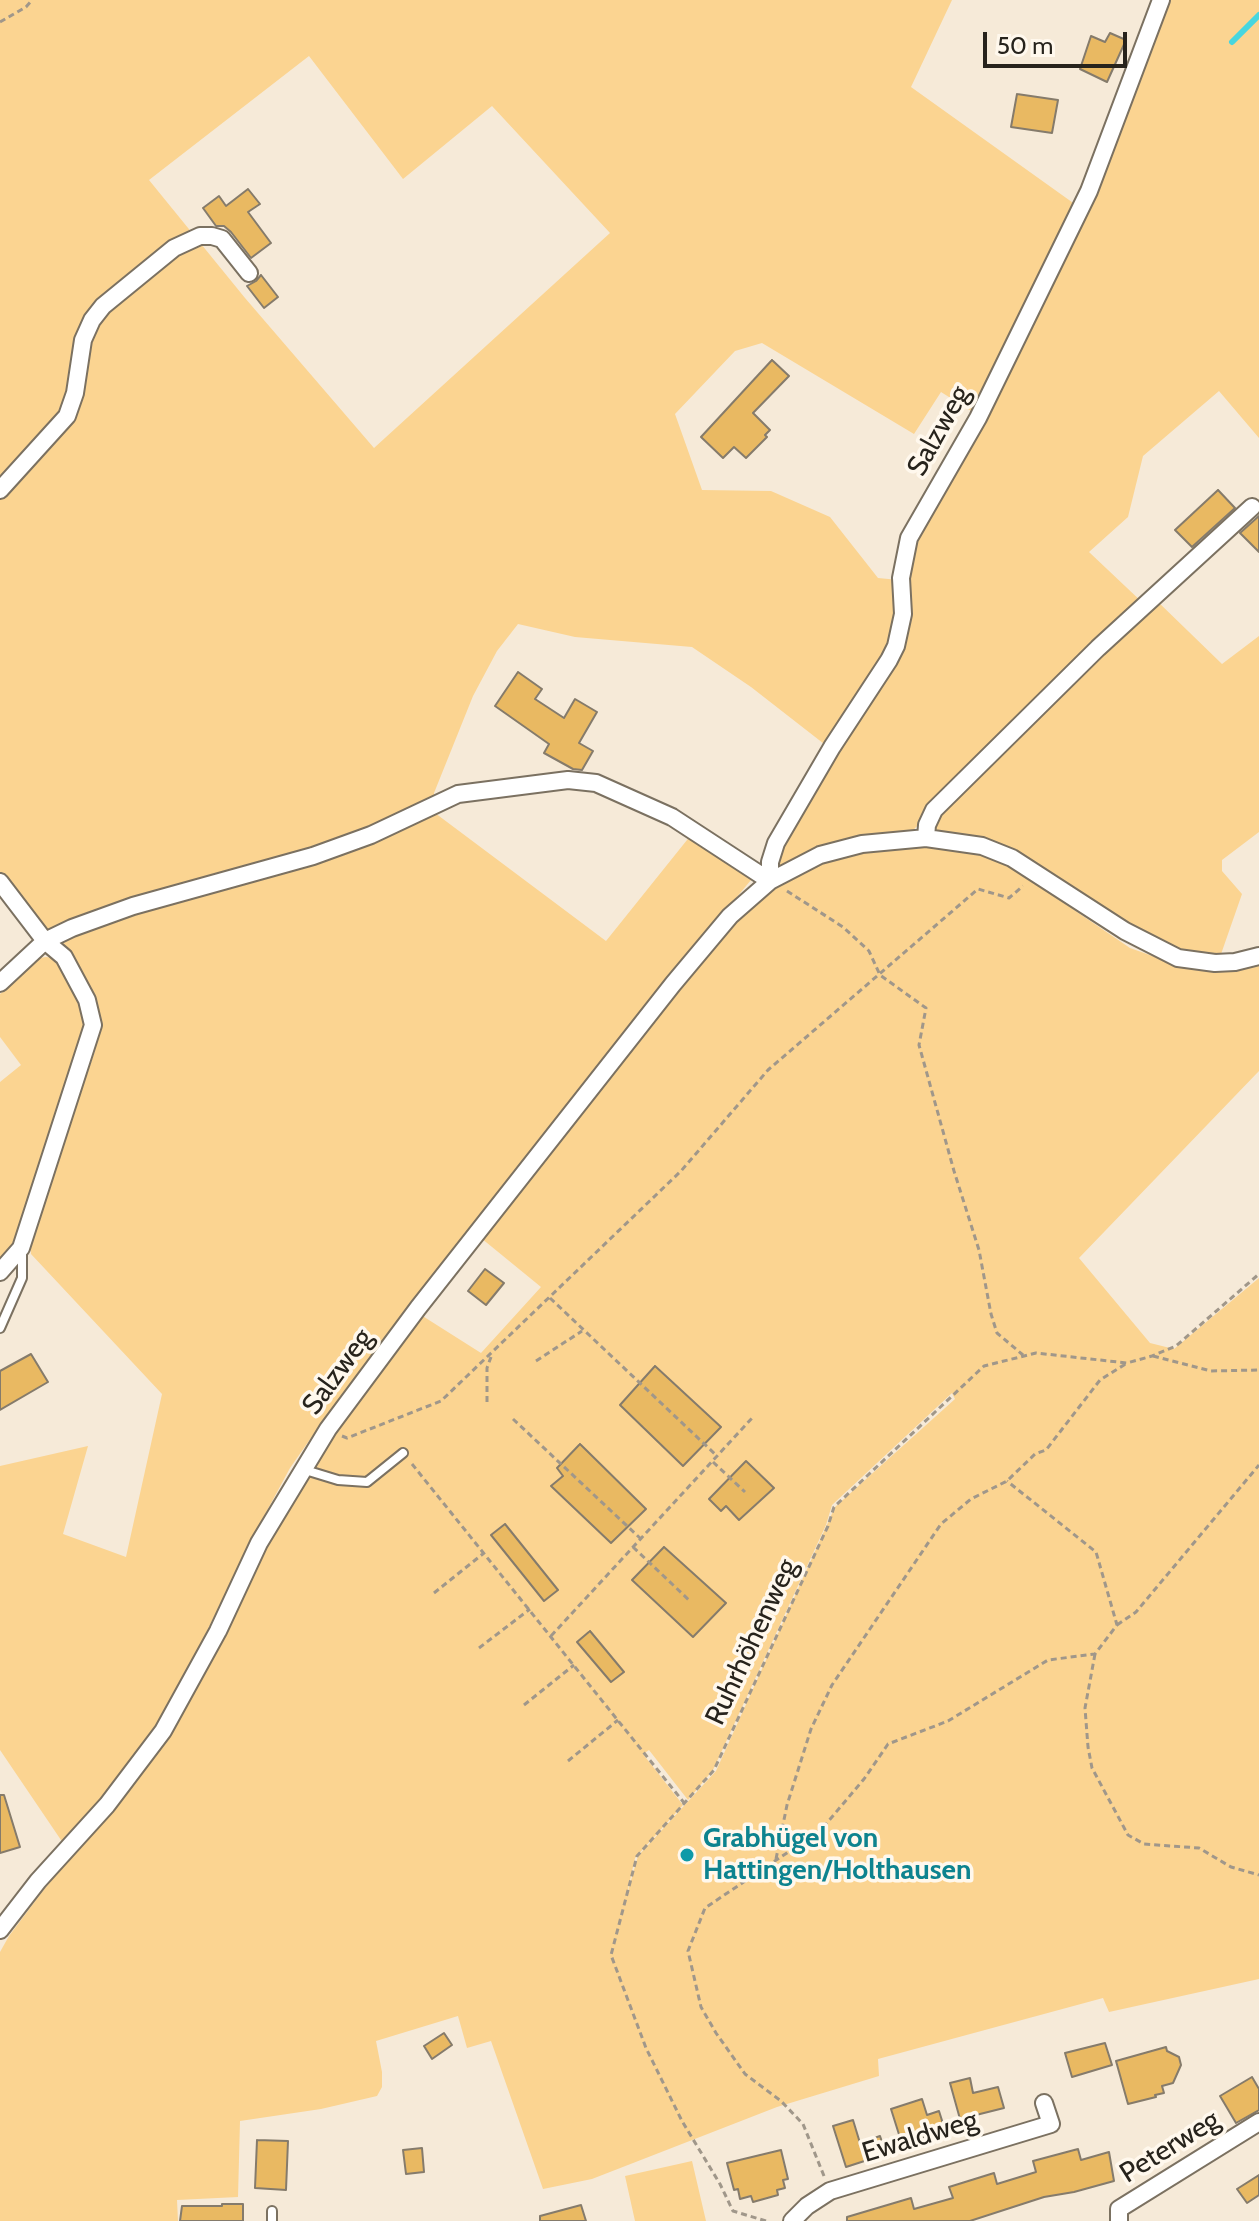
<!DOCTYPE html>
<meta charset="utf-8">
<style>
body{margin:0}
#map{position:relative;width:1259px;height:2221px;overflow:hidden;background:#f6ead8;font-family:Cabin,sans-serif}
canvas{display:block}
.scale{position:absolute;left:983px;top:32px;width:144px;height:36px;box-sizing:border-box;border:4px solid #27231c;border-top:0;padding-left:10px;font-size:24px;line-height:28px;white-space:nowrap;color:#27231c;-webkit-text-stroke:6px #fff8ed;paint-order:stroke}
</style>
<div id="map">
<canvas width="1259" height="2221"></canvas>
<div class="scale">50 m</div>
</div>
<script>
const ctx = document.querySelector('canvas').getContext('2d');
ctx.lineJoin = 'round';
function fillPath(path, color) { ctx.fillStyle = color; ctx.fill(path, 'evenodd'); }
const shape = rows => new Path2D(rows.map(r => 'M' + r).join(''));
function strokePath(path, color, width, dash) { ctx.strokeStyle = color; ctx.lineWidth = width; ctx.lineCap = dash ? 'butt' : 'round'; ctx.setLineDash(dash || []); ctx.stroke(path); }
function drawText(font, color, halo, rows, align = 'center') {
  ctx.font = font + ' Cabin,sans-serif'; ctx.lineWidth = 7; ctx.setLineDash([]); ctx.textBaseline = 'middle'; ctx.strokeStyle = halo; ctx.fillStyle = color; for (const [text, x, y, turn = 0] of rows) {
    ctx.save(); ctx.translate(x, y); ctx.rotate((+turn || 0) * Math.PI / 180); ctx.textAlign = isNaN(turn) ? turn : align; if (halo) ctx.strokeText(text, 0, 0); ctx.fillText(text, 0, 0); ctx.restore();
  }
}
const green = shape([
 [0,0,952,0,911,87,1083,210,1164,0,1259,0,1259,438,1219,391,1143,456,1128,517,1089,552,1144,604,908,835,820,851,775,868,799,810,891,661,913,538,976,414,941,392,914,434,762,343,735,351,675,414,702,490,771,491,830,517,878,578,899,580,892,645,828,747,751,687,692,647,575,637,518,624,497,651,473,696,434,793,435,813,606,941,691,835,750,872,751,880,615,1043,320,1425,290,1468,249,1544,185,1677,155,1727,121,1776,63,1843,0,1750,0,1466,88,1446,63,1534,126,1557,162,1394,31,1254,30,1242,95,1051,99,1025,96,1004,83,974,0,873],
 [309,56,403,179,492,106,610,233,374,448,245,298,149,180],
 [1155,599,1222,664,1259,636,1259,832,1222,860,1222,871,1242,894,1220,957,1180,952,1158,943,1074,892,1055,897,1130,948,1175,964,1214,970,1259,965,1259,1071,1079,1258,1150,1343,1174,1349,1259,1278,1259,1979,1109,2012,1103,1998,878,2059,879,2076,777,2107,592,2179,543,2189,491,2041,467,2048,458,2016,376,2041,382,2072,382,2087,377,2096,321,2109,240,2121,238,2197,177,2200,178,2221,0,2221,0,1952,9,1936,45,1888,132,1784,308,1468,421,1315,481,1353,541,1287,481,1238,621,1054,771,879,862,849,928,847,935,832,934,813],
 [952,1393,955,1399,835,1507,716,1771,638,1856,626,1898,635,1858,683,1805,643,1754,649,1750,688,1800,713,1770,826,1525,832,1505],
 [46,957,54,958,81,999,86,1029,12,1248,0,1262,0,1082,21,1065,0,1037,0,994,40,958],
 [692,2161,706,2221,635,2221,625,2176]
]);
const stream = shape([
 [1232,42,1259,15]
]);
const building = shape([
 [1110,33,1126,40,1107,82,1080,69,1091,36,1105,42,1110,33],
 [1017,94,1058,100,1052,133,1011,127,1017,94],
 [248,189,260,204,248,212,271,243,251,258,231,232,224,226,216,226,203,208,219,196,226,206,248,189],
 [261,275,278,297,264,308,247,286,256,281,261,275],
 [772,360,789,376,753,413,770,430,765,435,767,437,746,458,734,447,723,458,701,437,772,360],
 [1218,490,1235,508,1192,547,1175,530,1218,490],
 [1259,516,1259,552,1240,533,1259,516],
 [518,672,542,689,535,699,564,718,575,699,597,712,579,743,593,751,582,770,573,769,544,753,549,744,495,706,518,672],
 [485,1269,504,1283,486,1305,468,1291,485,1269],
 [31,1354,48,1382,0,1410,0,1371,31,1354],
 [655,1366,721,1427,683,1466,620,1405,655,1366],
 [580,1444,646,1509,611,1543,551,1486,563,1476,557,1468,580,1444],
 [746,1461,774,1488,739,1520,726,1506,721,1511,709,1499,746,1461],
 [505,1524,558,1590,544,1601,491,1535,505,1524],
 [664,1547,726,1603,693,1637,632,1580,664,1547],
 [590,1631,624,1672,611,1682,577,1642,590,1631],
 [0,1795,4,1795,20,1847,0,1853,0,1795],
 [444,2033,452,2045,432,2059,424,2046,444,2033],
 [1105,2043,1112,2065,1072,2077,1065,2053,1105,2043],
 [1166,2047,1167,2051,1179,2057,1181,2065,1173,2083,1162,2086,1164,2093,1155,2095,1156,2097,1128,2104,1116,2061,1166,2047],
 [1252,2077,1259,2089,1259,2110,1236,2123,1220,2096,1252,2077],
 [970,2078,973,2093,998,2087,1004,2108,960,2119,950,2083,970,2078],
 [922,2099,927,2115,939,2111,945,2130,902,2144,891,2109,922,2099],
 [853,2120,860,2143,880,2136,886,2154,846,2167,833,2126,853,2120],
 [257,2140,288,2141,286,2190,255,2188,257,2140],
 [422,2148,424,2172,406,2174,403,2150,422,2148],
 [1078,2149,1081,2160,1109,2152,1114,2181,1074,2192,1044,2197,970,2221,847,2221,847,2217,911,2198,914,2209,953,2198,949,2187,994,2173,997,2184,1036,2172,1033,2161,1078,2149],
 [781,2150,788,2179,783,2180,785,2188,777,2190,778,2195,753,2202,751,2196,740,2199,738,2189,734,2190,727,2163,781,2150],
 [1259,2175,1259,2195,1247,2203,1237,2189,1259,2175],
 [222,2204,243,2204,243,2221,180,2221,182,2206,222,2206,222,2204],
 [581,2205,586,2221,540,2221,540,2216,581,2205]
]);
const path = shape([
 [0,22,26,7,32,0],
 [787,891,843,927,869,951,880,975,926,1008,919,1045,954,1171,979,1250,991,1314,997,1333,1023,1355],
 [550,1298,716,1455],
 [1153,1356,1211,1371,1259,1370],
 [536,1361,582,1331],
 [487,1402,487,1368,491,1357],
 [513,1419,641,1539],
 [342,1436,347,1438,441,1401,681,1171,768,1070,978,889,1009,898,1023,886],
 [713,1462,745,1492],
 [412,1464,685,1804],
 [633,1547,691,1602],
 [434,1593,484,1553],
 [1117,1625,1136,1612,1259,1465],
 [551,1636,753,1417],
 [479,1648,530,1609],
 [1095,1654,1085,1708,1088,1747,1092,1768,1128,1835,1144,1844,1199,1848,1231,1867,1259,1875],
 [524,1705,574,1665],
 [568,1761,618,1720],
 [776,1859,787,1805,811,1729,832,1685,941,1524,971,1499,1007,1481,1035,1454,1046,1450,1100,1380,1127,1363],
 [824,2176,803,2124,781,2101,745,2074,716,2033,701,2007,688,1951,705,1908,821,1830,864,1779,888,1744,948,1721,1048,1660,1095,1654,1117,1625,1096,1552,1007,1481],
 [766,2221,733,2211,720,2184,682,2121,646,2048,611,1955,637,1856,714,1770,828,1526,834,1507,984,1366,1036,1353,1127,1363,1152,1356,1176,1346,1259,1274]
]);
const service = shape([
 [0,1328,22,1278,22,1250],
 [302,1469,338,1480,367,1482,403,1453],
 [272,2211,272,2221]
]);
const minor = shape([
 [0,490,67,416,75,393,83,340,92,320,103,306,174,248,200,236,212,236,222,239,249,273],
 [926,838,927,825,934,810,1098,648,1252,507],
 [770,881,770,862,776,843,832,747,889,660,896,646,903,614,901,578,909,538,978,418,1089,191,1161,0],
 [0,882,45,941,64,957,87,1000,93,1025,21,1248,0,1272],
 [0,983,45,941,72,928,133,906,313,856,371,835,458,794,568,780,596,783,672,817,770,881],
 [0,1930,38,1881,107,1805,163,1731,218,1631,259,1543,328,1429,418,1308,673,984,730,916,770,881,820,855,862,844,926,838,982,846,1012,858,1125,931,1178,958,1215,963,1235,962,1259,956],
 [792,2221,807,2206,830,2191,1051,2124,1044,2103],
 [1119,2221,1119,2209,1259,2122]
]);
const markers = [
 [687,1855,8,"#0f9aa8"]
];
const streetNames = [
 ["Salzweg",939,431,-61],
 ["Salzweg",338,1372,-54],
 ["Ruhrhöhenweg",752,1642,-65],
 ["Ewaldweg",920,2137,-17],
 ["Peterweg",1170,2147,-32]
];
const cultureNames = [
 ["Grabhügel von",703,1839],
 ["Hattingen/Holthausen",703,1871]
];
fillPath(green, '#fbd491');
strokePath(stream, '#47d6df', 6);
fillPath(building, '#e9b962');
strokePath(building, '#857b6b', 2);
strokePath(service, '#7b7161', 12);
strokePath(minor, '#7b7161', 20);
strokePath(path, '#a0978a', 3, [6, 4]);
strokePath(service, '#fff', 8);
strokePath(minor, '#fff', 16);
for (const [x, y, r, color] of markers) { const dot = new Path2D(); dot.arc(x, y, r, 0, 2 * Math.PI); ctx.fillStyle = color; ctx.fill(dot); strokePath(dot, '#fff8ed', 3); }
drawText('28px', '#27231c', '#fff8ed', streetNames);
drawText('bold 28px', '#0d838f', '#fff8ed', cultureNames, 'left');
</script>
